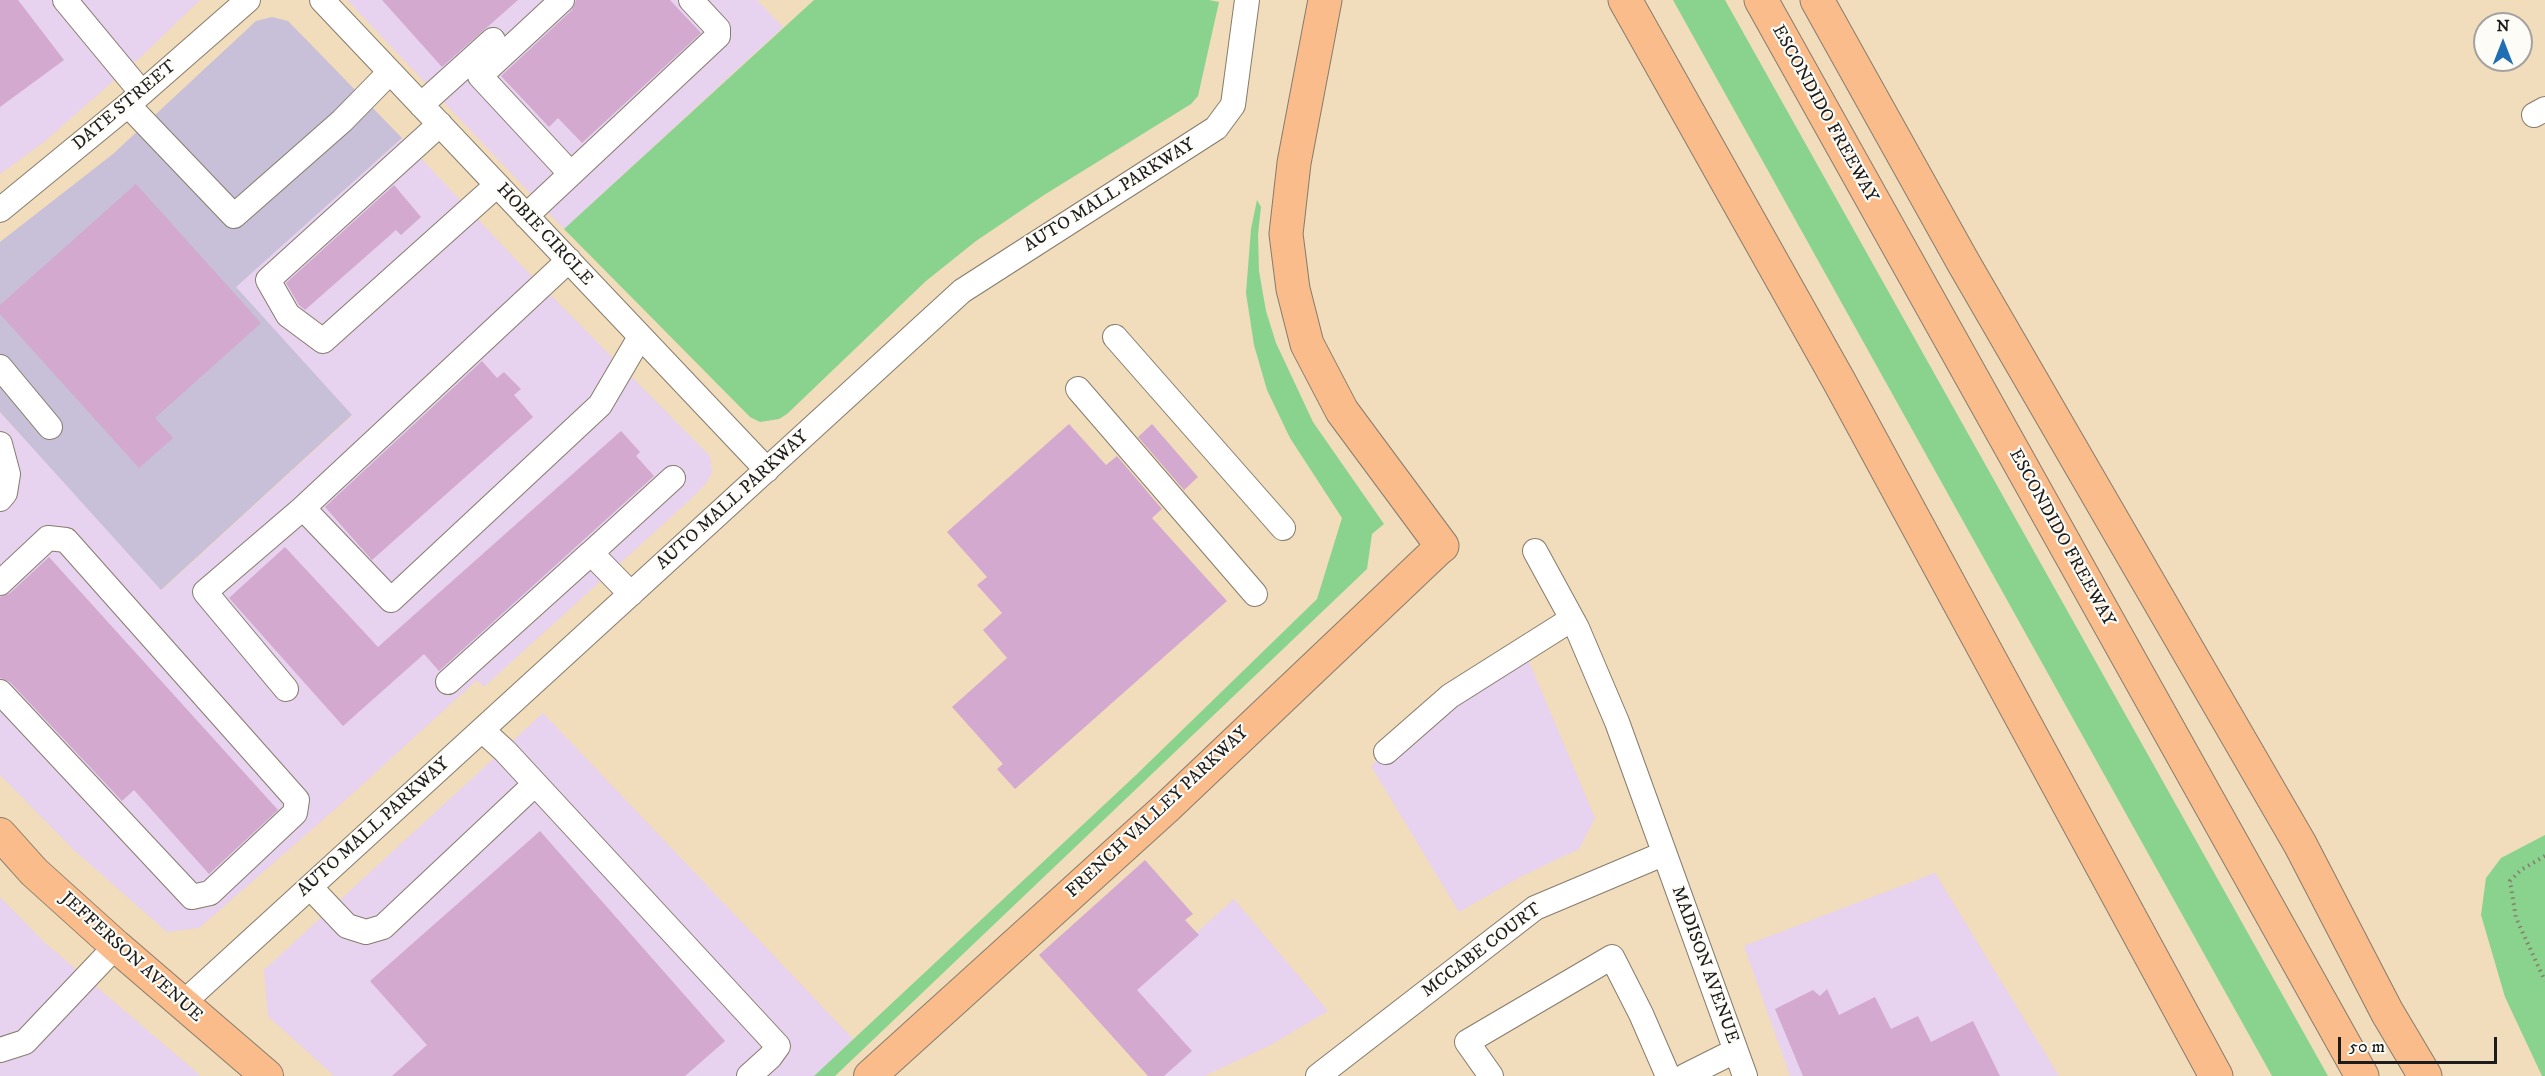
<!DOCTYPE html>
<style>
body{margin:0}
#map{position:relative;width:2545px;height:1076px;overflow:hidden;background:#f1dcbc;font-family:"IM FELL DW Pica",serif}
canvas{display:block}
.north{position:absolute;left:2473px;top:12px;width:60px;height:60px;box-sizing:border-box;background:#fdfcf7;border:2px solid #a3a29f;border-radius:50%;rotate:0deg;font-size:16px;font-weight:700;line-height:24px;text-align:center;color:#1c1c1c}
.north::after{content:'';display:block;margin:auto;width:21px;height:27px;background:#1f6fb2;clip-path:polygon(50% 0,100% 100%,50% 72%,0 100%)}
.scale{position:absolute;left:2338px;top:1037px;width:159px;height:27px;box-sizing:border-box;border:3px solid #1c1c1c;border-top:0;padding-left:8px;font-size:18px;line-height:21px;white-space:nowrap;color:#1c1c1c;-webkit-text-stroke:4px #fdfcf7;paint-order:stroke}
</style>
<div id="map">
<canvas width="2545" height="1076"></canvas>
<div class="north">N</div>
<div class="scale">50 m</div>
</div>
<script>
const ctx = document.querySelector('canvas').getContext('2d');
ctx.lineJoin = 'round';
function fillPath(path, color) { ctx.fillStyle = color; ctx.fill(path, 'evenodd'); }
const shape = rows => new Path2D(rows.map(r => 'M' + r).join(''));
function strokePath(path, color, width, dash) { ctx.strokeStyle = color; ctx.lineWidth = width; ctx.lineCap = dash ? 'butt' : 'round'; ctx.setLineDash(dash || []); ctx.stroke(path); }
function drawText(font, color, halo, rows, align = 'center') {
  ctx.font = font + ' "IM FELL DW Pica",serif'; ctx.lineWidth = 4.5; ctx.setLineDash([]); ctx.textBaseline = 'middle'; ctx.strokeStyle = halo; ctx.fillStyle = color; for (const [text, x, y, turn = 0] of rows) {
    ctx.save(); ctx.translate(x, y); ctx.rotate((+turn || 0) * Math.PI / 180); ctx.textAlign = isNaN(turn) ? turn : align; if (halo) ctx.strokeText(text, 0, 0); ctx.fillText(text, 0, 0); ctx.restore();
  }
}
const built = shape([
 [0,0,200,0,144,54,44,142,0,174],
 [347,0,757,0,783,27,564,229],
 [402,138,520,264,705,451,710,456,712,472,707,482,692,498,484,687,477,680,350,796,199,928,167,932,76,852,0,775,0,412,162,590,352,416,235,287],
 [1525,652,1595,818,1579,849,1522,876,1459,912,1371,766,1419,721],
 [543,713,853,1039,814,1076,334,1076,268,1016,264,970],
 [1935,873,2059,1076,1790,1076,1744,946],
 [0,897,44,942,201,1076,0,1076],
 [1234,899,1328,1011,1269,1046,1204,1076,1152,1076,1099,1020]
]);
const industrial = shape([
 [272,17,288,21,402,138,236,287,352,415,161,590,0,412,0,242,113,154,256,21]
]);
const green = shape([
 [814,0,1209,0,1219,2,1198,96,1191,104,1044,195,976,241,926,281,787,414,779,419,760,422,750,417,564,229],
 [1673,0,1725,0,2328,1076,2272,1076],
 [1257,200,1261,207,1258,234,1259,271,1266,311,1276,343,1313,422,1384,524,1372,534,1367,569,835,1076,814,1076,1136,775,1317,599,1342,518,1290,438,1267,390,1254,345,1246,293,1251,229],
 [2545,835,2545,1076,2542,1076,2505,997,2481,915,2486,878,2501,858]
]);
const building = shape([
 [0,0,18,0,64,60,0,107],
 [382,0,518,0,442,67],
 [576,0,670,0,701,33,582,143,558,118,549,127,501,76,572,10],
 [136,184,261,323,155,418,173,438,139,468,0,314,0,305],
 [394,185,421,217,401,235,396,230,305,310,299,305,286,283],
 [482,361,497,378,504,372,521,389,514,395,533,417,372,560,325,507],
 [1069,424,1106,465,1117,456,1162,509,1152,518,1227,601,1015,789,997,769,1003,764,952,707,1007,658,983,630,1002,613,977,585,987,577,947,532],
 [1152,424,1198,477,1184,490,1138,437],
 [621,431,640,452,636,456,654,476,439,671,424,654,343,726,229,598,285,547,378,647],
 [49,557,278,810,209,874,134,790,122,801,10,682,0,678,0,597,10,593],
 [540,831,725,1041,685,1076,392,1076,427,1045,370,981],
 [1145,860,1193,914,1185,920,1199,935,1137,990,1192,1051,1164,1076,1148,1076,1039,955],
 [1827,989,1839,1015,1875,997,1891,1029,1918,1016,1931,1042,1973,1021,2000,1076,1803,1076,1775,1009,1813,990,1820,996]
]);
const path = shape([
 [2545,856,2521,870,2510,881,2516,918,2545,981]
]);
const minor = shape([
 [65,0,142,93],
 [322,0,767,470],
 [562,0,480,76,571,174],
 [128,105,234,216,342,121,390,72],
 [421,105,493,40],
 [2534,115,2545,109],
 [440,124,268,280,288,315,323,341,497,185],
 [0,210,128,105,248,0],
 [526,216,718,36,718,29,691,0],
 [569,260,303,508,391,600,600,405,640,337],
 [1115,337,1283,528],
 [0,367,50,427],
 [1078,389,1255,594],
 [0,444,8,474,5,493,0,499],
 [1535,551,1577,628,1617,722,1745,1076],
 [0,583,48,538,66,540,297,800,295,813,210,893,192,897,0,692],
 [631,594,591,553,673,478],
 [448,682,591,553],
 [286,689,205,592,303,508],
 [482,730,505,751,778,1046,770,1057,749,1076],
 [1386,752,1450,696,1572,619],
 [310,887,347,926,366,932,383,927,535,784],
 [182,1004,962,291,1216,128,1233,105,1247,0],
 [0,1050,25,1042,116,946],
 [1318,1076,1535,908,1663,854],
 [1491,1076,1467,1042,1612,957,1641,1014,1668,1076],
 [1685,1076,1735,1051]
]);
const major = shape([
 [0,834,34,872,116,946,267,1076],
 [870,1076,1166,808,1442,546]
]);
const highway = shape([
 [1325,0,1294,163,1286,234,1293,289,1307,344,1342,411,1442,546],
 [1625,0,1839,381,2216,1076],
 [1761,0,2362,1076],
 [1817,0,1963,262,2300,844,2387,1012,2425,1076]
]);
const streetNames = [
 ["DATE STREET",125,106,-40],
 ["ESCONDIDO FREEWAY",1824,114,61],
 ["AUTO MALL PARKWAY",1110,196,-32],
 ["HOBIE CIRCLE",544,235,47],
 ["AUTO MALL PARKWAY",733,501,-42],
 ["ESCONDIDO FREEWAY",2061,538,61],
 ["FRENCH VALLEY PARKWAY",1158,813,-43],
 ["AUTO MALL PARKWAY",374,828,-42],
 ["MCCABE COURT",1482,951,-37],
 ["JEFFERSON AVENUE",131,958,42],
 ["MADISON AVENUE",1704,965,70]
];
fillPath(built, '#e7d2ef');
fillPath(industrial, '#c8bfd8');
fillPath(green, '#89d38f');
fillPath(building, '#d4a9d0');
strokePath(minor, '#867c6c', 26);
strokePath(major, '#867c6c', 34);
strokePath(highway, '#867c6c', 35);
strokePath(path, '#867c6c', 4, [1.5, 4.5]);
strokePath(minor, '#fff', 24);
strokePath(major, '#fabc8b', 32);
strokePath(highway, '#fabc8b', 33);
drawText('18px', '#1c1c1c', '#fdfcf7', streetNames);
</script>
